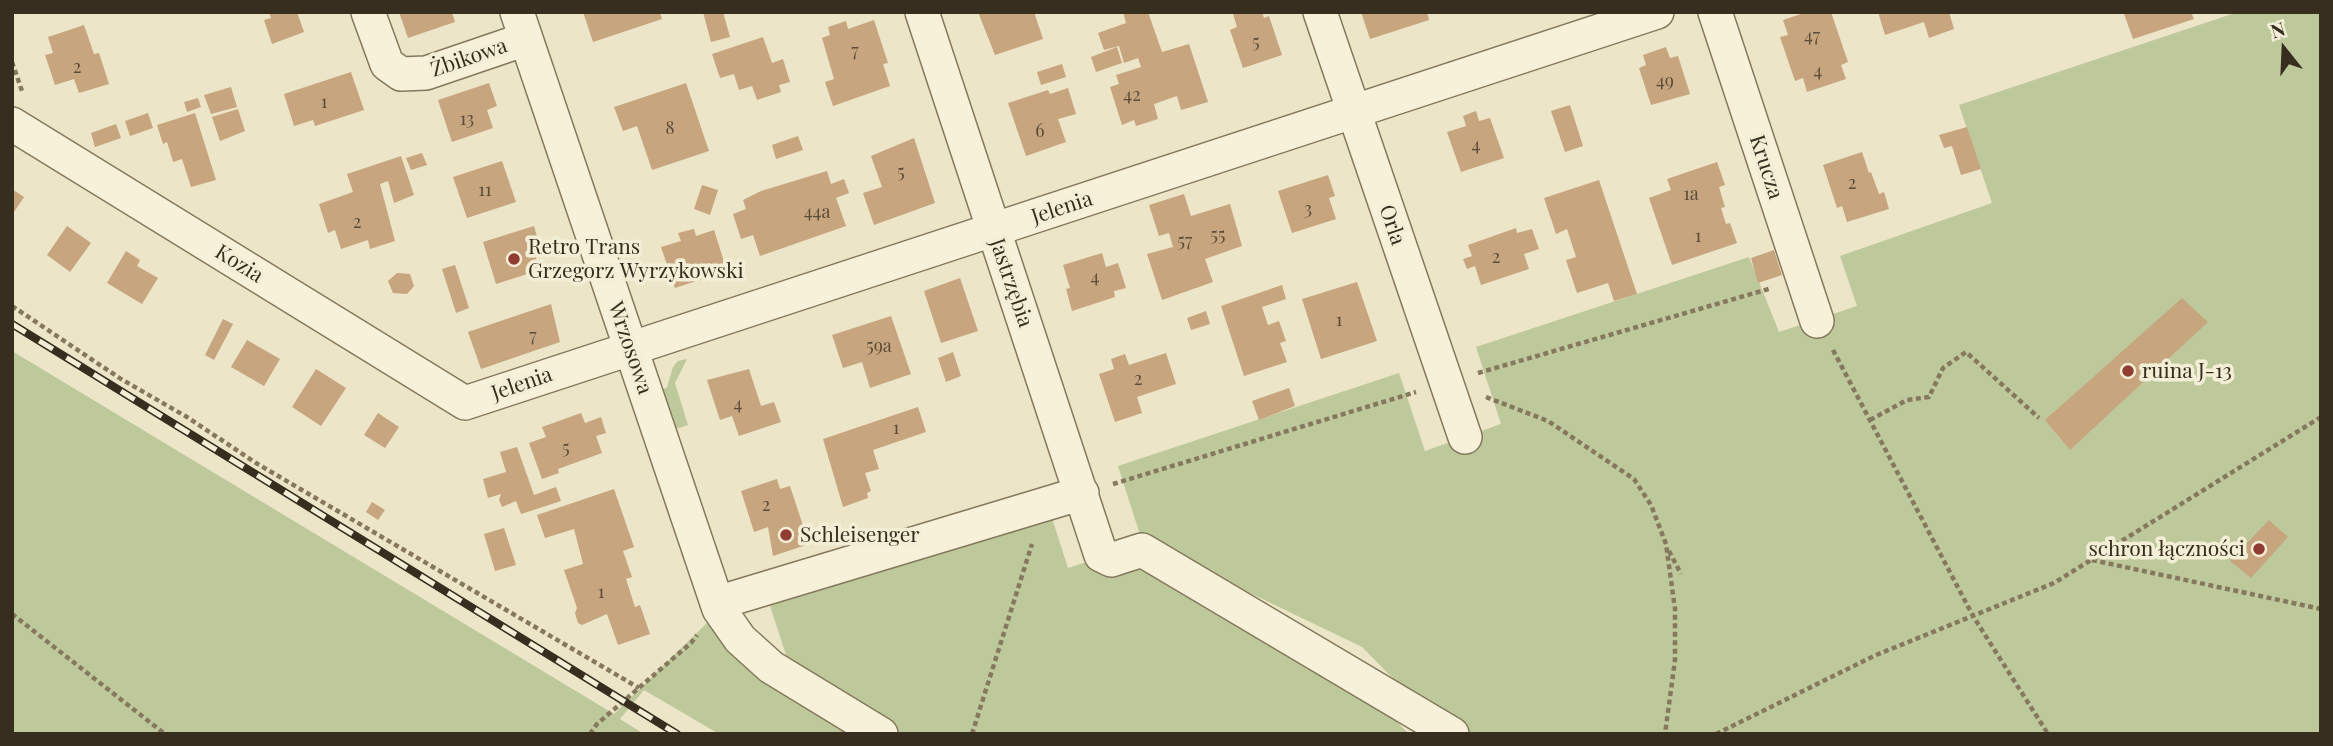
<!DOCTYPE html>
<meta charset="utf-8">
<style>
body{margin:0}
#map{position:relative;width:2333px;height:746px;overflow:hidden;background:#ece5c7;font-family:"Playfair Display",serif}
canvas{display:block}
.frame{position:absolute;inset:0;border:14px solid #372e20;pointer-events:none}
.north{position:absolute;left:2249px;top:14px;width:70px;height:70px;-webkit-text-stroke:5px #f3eed6;paint-order:stroke;rotate:342deg;font-size:19px;font-weight:700;line-height:28px;text-align:center;color:#372e20}
.north::after{content:'';display:block;margin:auto;width:24px;height:32px;background:#372e20;clip-path:polygon(50% 0,100% 100%,50% 72%,0 100%)}
</style>
<div id="map">
<canvas width="2333" height="746"></canvas>
<div class="frame"></div>
<div class="north">N</div>
</div>
<script>
const ctx = document.querySelector('canvas').getContext('2d');
ctx.lineJoin = 'round';
function fill(path, color) { ctx.fillStyle = color; ctx.fill(path, 'evenodd'); }
const shape = rows => new Path2D(rows.map(r => 'M' + r).join(''));
function trace(path, color, width, dash) { ctx.strokeStyle = color; ctx.lineWidth = width; ctx.lineCap = dash ? 'butt' : 'round'; ctx.setLineDash(dash || []); ctx.stroke(path); }
function drawText(font, color, halo, rows, align = 'center') {
  ctx.font = font + ' "Playfair Display",serif'; ctx.lineWidth = 7; ctx.setLineDash([]); ctx.textBaseline = 'middle'; ctx.strokeStyle = halo; ctx.fillStyle = color; for (const [text, x, y, turn = 0] of rows) {
    ctx.save(); ctx.translate(x, y); ctx.rotate((+turn || 0) * Math.PI / 180); ctx.textAlign = isNaN(turn) ? turn : align; if (halo) ctx.strokeText(text, 0, 0); ctx.fillText(text, 0, 0); ctx.restore();
  }
}
fill(shape([
 [2238,12,2321,12,2321,734,1448,734,1362,647,1142,541,1118,466,1399,373,1425,451,1501,424,1476,347,1749,257,1779,332,1857,306,1840,256,1992,203,1959,105],
 [12,351,614,714,710,620,858,734,719,734,644,690,620,719,644,734,12,734],
 [687,359,675,383,688,425,672,430,661,391,667,387,673,367,678,361],
 [1043,490,1068,568,1118,552,1347,672,1409,734,899,734,788,661,763,584]
]), '#bec99b');
fill(shape([
 [269,12,297,12,304,32,272,44,264,20,271,18],
 [399,12,452,12,455,22,408,38],
 [583,12,660,12,662,19,593,42],
 [703,12,723,12,730,37,711,42],
 [978,12,1034,12,1043,39,995,55],
 [1123,12,1148,12,1162,52,1189,44,1208,102,1181,110,1177,96,1154,104,1158,119,1136,126,1134,120,1122,125,1110,87,1119,84,1116,75,1141,67,1138,58,1124,63,1119,46,1104,50,1098,33,1126,23],
 [1238,12,1262,12,1264,18,1269,16,1282,55,1243,68,1230,30,1237,27,1233,14],
 [1361,12,1427,12,1429,20,1370,39],
 [1807,12,1831,12,1848,62,1841,65,1846,79,1807,92,1803,78,1795,81,1780,37,1788,35,1783,20],
 [1878,12,1949,12,1954,29,1929,38,1924,22,1885,35],
 [2130,12,2191,12,2194,19,2133,39,2124,14],
 [874,20,888,63,883,64,890,86,833,106,825,82,834,79,822,38,830,35,828,27,846,21,848,29],
 [84,25,94,54,99,53,109,84,79,93,74,79,55,85,45,55,53,53,48,37],
 [763,37,772,63,783,59,790,82,779,85,781,92,757,100,752,86,739,90,734,74,720,78,712,54],
 [1117,47,1122,63,1096,72,1091,57],
 [1666,47,1670,58,1678,56,1690,94,1651,105,1639,68,1646,65,1643,55],
 [1062,64,1066,77,1041,85,1037,72],
 [351,72,364,110,315,126,313,120,294,126,284,94],
 [489,83,497,106,487,110,493,128,452,142,438,100],
 [686,83,709,151,652,170,637,126,623,131,614,107],
 [231,87,237,107,211,114,204,95],
 [1068,88,1076,114,1058,119,1066,142,1026,156,1008,103,1048,90,1050,94],
 [198,98,201,107,187,112,184,102],
 [1570,105,1583,146,1565,152,1551,111],
 [238,109,245,131,220,141,212,117],
 [1476,111,1479,121,1490,118,1504,158,1461,172,1447,132,1466,126,1463,116],
 [148,113,153,128,130,136,125,121],
 [195,113,216,180,191,187,182,159,173,162,167,142,163,144,157,125],
 [116,124,121,138,95,147,91,133],
 [1967,127,1981,169,1961,175,1952,146,1944,148,1939,135],
 [798,136,803,150,776,159,772,145],
 [914,138,935,203,874,225,863,193,882,187,871,156],
 [1862,152,1869,173,1871,172,1879,194,1884,192,1889,209,1847,222,1842,206,1837,208,1823,165],
 [422,153,427,165,411,170,406,158],
 [401,156,414,195,394,203,388,181,380,184,395,241,370,249,368,240,341,249,335,230,328,233,319,204,353,192,347,174],
 [502,161,516,202,467,218,453,177],
 [1717,162,1725,185,1719,187,1725,207,1721,208,1726,224,1730,223,1737,243,1672,265,1649,198,1671,190,1667,179],
 [827,171,831,184,844,179,849,193,836,198,846,226,760,256,753,235,741,239,733,214,746,209,743,200,761,191],
 [1328,175,1335,196,1329,198,1336,219,1292,233,1278,191],
 [1599,180,1637,294,1614,301,1608,283,1577,293,1566,260,1576,257,1567,229,1556,234,1544,198],
 [702,185,718,190,710,215,694,209],
 [12,189,24,197,12,215],
 [1184,194,1191,216,1230,204,1242,246,1205,259,1213,282,1162,300,1147,254,1173,247,1169,233,1159,236,1149,205],
 [67,226,91,243,70,272,47,255],
 [534,226,540,247,533,249,540,270,496,284,483,242],
 [1516,228,1517,233,1532,229,1539,249,1524,254,1529,269,1481,285,1475,266,1467,269,1463,259,1472,256,1468,245],
 [694,229,696,236,714,230,727,271,675,288,661,247,681,241,678,233],
 [1774,250,1782,275,1758,283,1751,258],
 [126,251,140,260,137,266,158,278,142,304,107,283],
 [1102,253,1106,267,1118,263,1126,288,1114,291,1115,297,1072,311,1066,289,1070,288,1063,265],
 [455,265,469,308,456,313,442,269],
 [397,273,410,274,414,286,407,294,393,293,388,281],
 [960,278,978,331,941,343,924,291],
 [1357,282,1377,341,1321,359,1302,299],
 [1282,285,1286,299,1262,307,1268,325,1279,321,1286,341,1280,343,1287,362,1244,376,1221,306],
 [2182,298,2208,322,2070,450,2045,420],
 [551,304,560,342,481,369,468,332],
 [1206,311,1210,324,1191,330,1187,318],
 [891,316,911,374,870,388,862,362,843,368,832,335],
 [223,319,233,324,214,360,205,355],
 [247,340,280,359,264,386,231,367],
 [953,352,961,376,946,382,938,358],
 [1166,353,1176,384,1137,397,1142,413,1115,422,1099,374,1114,369,1111,359,1125,354,1129,365],
 [316,369,346,388,321,426,292,407],
 [749,369,761,406,774,402,781,422,739,436,732,416,720,420,707,380],
 [1289,388,1295,406,1259,420,1252,401],
 [918,407,926,432,873,450,879,469,865,473,871,491,867,493,868,498,843,507,823,439],
 [378,413,399,427,385,448,364,435],
 [581,413,585,423,601,417,606,433,596,436,602,453,558,469,559,473,542,479,529,443,546,437,542,427],
 [517,447,534,495,556,487,561,501,521,514,516,501,502,507,499,500,501,494,488,498,483,479,506,472,500,452],
 [777,479,780,489,790,486,809,544,773,556,768,527,754,532,741,491],
 [614,489,634,547,623,551,632,577,626,579,635,607,640,605,650,634,618,645,607,614,582,625,578,623,575,613,577,608,564,570,583,564,574,529,545,538,537,515],
 [372,502,385,510,378,520,366,512],
 [2269,520,2288,537,2251,578,2230,561],
 [504,528,516,565,495,571,484,534]
]), '#c7a57f');
const minor = shape([
 [368,12,387,64,401,74,426,73,526,39],
 [517,12,719,609,740,639,771,667,881,734],
 [922,12,1101,555,1111,560,1142,550,1452,734],
 [1320,12,1465,437],
 [1715,12,1817,321],
 [12,124,465,403,1657,12],
 [717,603,1082,493]
]);
trace(minor, '#86785d', 36);
trace(shape([
 [12,62,23,94],
 [12,306,121,379,187,417,256,463,639,688],
 [1833,350,1973,616,2048,734],
 [1478,373,1772,288],
 [1486,397,1548,421,1634,479,1651,505,1666,544,1675,609,1675,660,1665,734],
 [1870,420,1907,400,1929,397,1943,368,1966,352,2039,418],
 [1113,484,1416,392],
 [1669,551,1681,574],
 [2092,560,2321,609],
 [12,614,165,734],
 [590,734,597,724,691,643,697,635],
 [972,734,1032,544],
 [1716,734,1876,655,2054,583,2321,417]
]), '#86785d', 4.5, [5, 3.5]);
trace(minor, '#f7f1da', 33);
const rail = shape([
 [12,324,677,734]
]);
trace(rail, '#372e20', 8);
trace(rail, '#f3eed6', 5, [16]);
for (const [x, y, r, color] of [
 [514,259,7,"#913c31"],
 [2128,371,7,"#913c31"],
 [786,535,7,"#913c31"],
 [2259,549,7,"#913c31"]
]) { const dot = new Path2D(); dot.arc(x, y, r, 0, 2 * Math.PI); ctx.fillStyle = color; ctx.fill(dot); trace(dot, '#f3eed6', 2.5); }
drawText('18px', '#5b4c38', null, [
 ["47",1812,36],
 ["5",1256,42],
 ["7",855,51],
 ["2",77,67],
 ["4",1818,71],
 ["49",1665,81],
 ["42",1132,95],
 ["1",324,102],
 ["13",467,119],
 ["8",670,128],
 ["6",1040,131],
 ["4",1476,145],
 ["5",901,172],
 ["2",1852,183],
 ["11",485,190],
 ["1a",1691,194],
 ["3",1308,209],
 ["44a",817,212],
 ["2",357,222],
 ["55",1218,235],
 ["1",1698,236],
 ["57",1185,241],
 ["2",1496,257],
 ["4",1095,277],
 ["1",1339,320],
 ["7",533,336],
 ["59a",879,346],
 ["2",1138,379],
 ["4",738,404],
 ["1",896,428],
 ["5",566,448],
 ["2",766,505],
 ["1",601,592]
]);
drawText('21px', '#372e20', '#f3eed6', [
 ["Żbikowa",469,58,-19],
 ["Krucza",1766,167,72],
 ["Jelenia",1062,208,-18],
 ["Orla",1392,225,71],
 ["Kozia",239,264,32],
 ["Jastrzębia",1011,283,71],
 ["Wrzosowa",630,348,71],
 ["Jelenia",522,384,-19]
]);
drawText('21px', '#372e20', '#f3eed6', [
 ["Retro Trans",528,247],
 ["Grzegorz Wyrzykowski",528,271],
 ["ruina J-13",2142,371],
 ["Schleisenger",800,535],
 ["schron łączności",2245,549,"right"]
], 'left');
</script>
